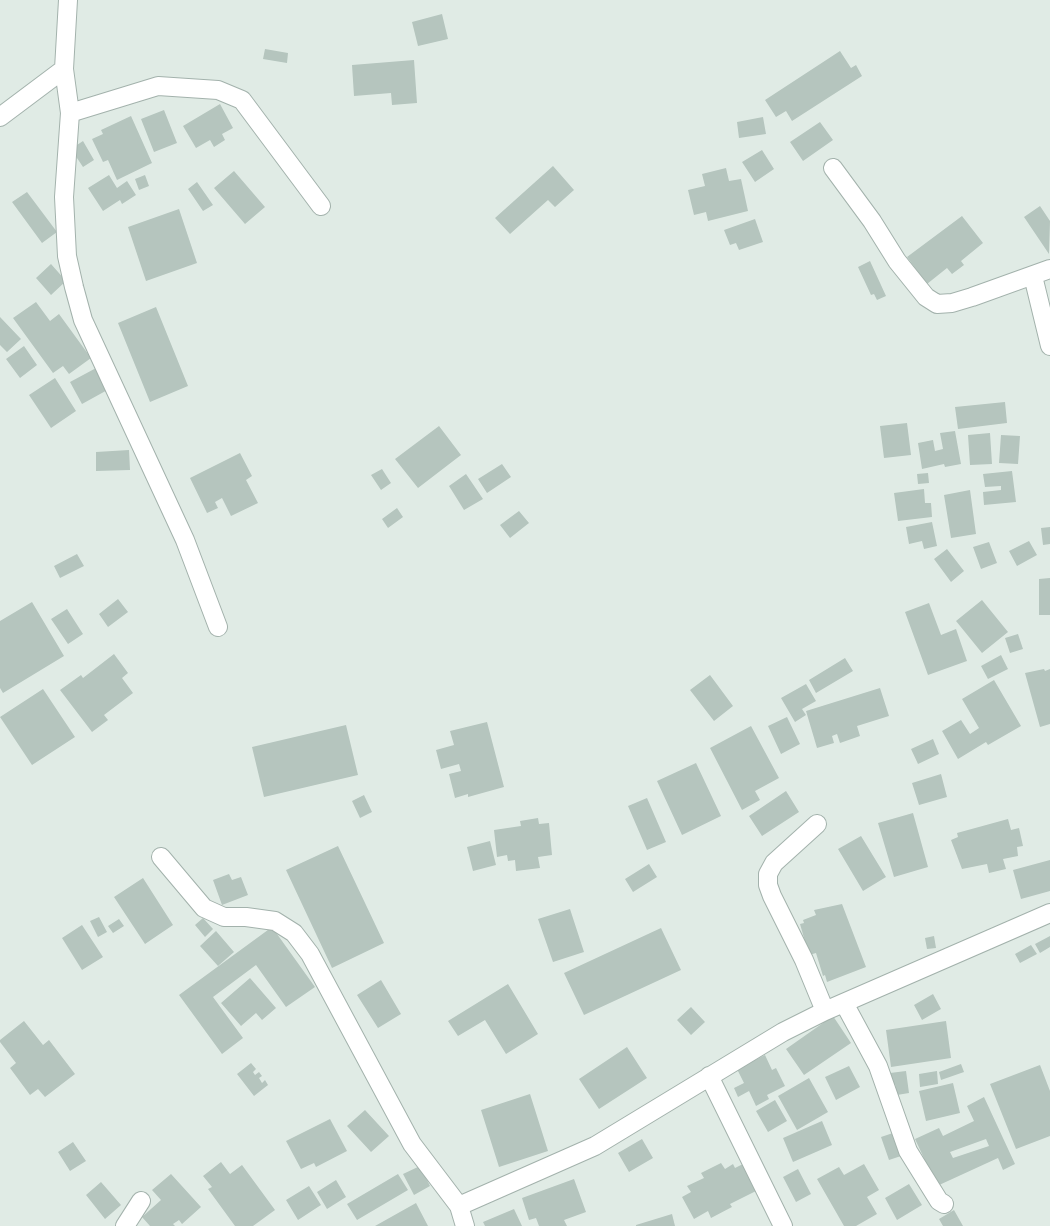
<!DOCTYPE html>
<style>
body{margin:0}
canvas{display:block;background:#e0ebe5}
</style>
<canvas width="1050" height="1226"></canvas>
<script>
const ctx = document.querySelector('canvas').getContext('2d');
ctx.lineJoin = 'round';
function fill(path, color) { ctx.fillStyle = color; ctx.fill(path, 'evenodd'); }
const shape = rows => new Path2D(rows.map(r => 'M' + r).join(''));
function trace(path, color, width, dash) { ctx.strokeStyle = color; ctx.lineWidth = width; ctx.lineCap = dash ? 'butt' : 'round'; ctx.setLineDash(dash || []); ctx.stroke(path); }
fill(shape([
 [442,14,448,39,418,46,412,22],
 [265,49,288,53,287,63,263,59],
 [840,51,851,68,856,65,862,76,792,121,786,111,776,117,765,100],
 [414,60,417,103,392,105,391,93,354,96,352,65],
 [220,104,233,128,222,134,225,140,214,147,210,140,196,148,183,126],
 [164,110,177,143,154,152,141,119],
 [131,116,152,163,117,180,108,160,103,162,92,139,103,134,101,130],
 [763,117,766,134,739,138,737,122],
 [820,122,833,140,803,161,790,142],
 [83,141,94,160,83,167,71,149],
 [762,150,774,169,755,182,742,162],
 [553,166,574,190,555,207,548,200,510,234,495,218],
 [726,168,729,181,741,179,748,211,708,221,706,212,694,215,688,190,705,186,702,174],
 [234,171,265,207,245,224,214,188],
 [109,175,117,188,127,181,136,195,122,204,120,200,103,211,88,188],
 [145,175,149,186,139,190,135,179],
 [197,182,213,205,203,211,188,189],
 [27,192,57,232,42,243,12,202],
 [1040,206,1050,221,1049,254,1024,217],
 [179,209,197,263,146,281,128,227],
 [962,216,983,243,961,261,964,265,952,274,947,268,927,284,907,257],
 [755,219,763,242,739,250,736,243,730,245,724,230],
 [870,261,886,296,877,300,874,294,871,295,858,267],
 [51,264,66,281,51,295,36,278],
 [36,302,50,321,59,314,91,358,69,374,63,366,53,373,13,318],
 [156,307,188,386,150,402,118,323],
 [0,317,21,339,7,352,0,345],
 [24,346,37,365,20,378,6,359],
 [98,367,111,388,82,404,70,382],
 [55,378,76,411,51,428,29,395],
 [1005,402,1007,423,958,429,955,407],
 [907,423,911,455,884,458,880,426],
 [439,426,461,455,418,488,395,459],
 [955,431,961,464,945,467,944,464,922,469,918,443,933,440,935,451,943,449,940,433],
 [990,433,992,464,970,465,968,435],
 [1001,435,1020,436,1018,464,999,463],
 [129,450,130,470,96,471,96,452],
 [240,453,252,476,246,480,258,503,231,516,222,498,215,502,218,508,207,513,190,478],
 [502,464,511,477,487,493,478,479],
 [382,469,391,483,381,490,371,475],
 [1012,471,1016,502,984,505,983,492,1001,490,1001,486,985,487,983,474],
 [928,473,929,483,918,484,917,474],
 [466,474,483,499,464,510,449,486],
 [924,489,925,503,931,503,932,517,898,521,894,493],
 [970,490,976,534,951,538,944,495],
 [397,508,403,517,388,528,382,519],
 [519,511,529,523,510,538,500,525],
 [932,522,937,546,924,549,922,541,909,544,906,527],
 [1050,527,1050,544,1043,545,1041,528],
 [1029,541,1037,555,1017,566,1009,551],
 [989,542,997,563,981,569,973,547],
 [947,549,964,571,951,582,934,559],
 [77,554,84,566,60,578,54,566],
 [1050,578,1050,615,1039,615,1039,579],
 [118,599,128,612,108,627,99,614],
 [982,600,1008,632,982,653,956,621],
 [32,602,64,656,3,693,0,688,0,621],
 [929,603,941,635,956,629,967,661,928,675,905,612],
 [67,609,83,634,68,644,51,619],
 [1018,634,1023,649,1010,653,1005,638],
 [114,654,128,673,122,678,133,693,104,715,108,720,92,732,60,690,81,675,83,678],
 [1001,655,1008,669,988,679,981,666],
 [845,658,853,671,816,693,809,680],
 [1044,669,1045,671,1050,669,1050,724,1040,727,1025,673],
 [710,675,733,706,714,721,690,690],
 [994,680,1021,726,988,745,986,742,958,759,942,731,961,720,970,734,979,728,962,699],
 [806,684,816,701,802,709,806,715,795,722,781,698],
 [880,688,889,716,857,726,860,736,840,743,837,734,832,736,834,743,817,748,806,711],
 [43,689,75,737,32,765,0,717],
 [787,717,800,744,781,754,768,726],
 [487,722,504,787,468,797,468,794,455,798,449,774,461,771,459,764,441,769,436,750,454,745,450,731],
 [346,725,358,775,264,797,252,747],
 [751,726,779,778,755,791,760,800,742,810,710,748],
 [933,739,939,754,918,764,911,749],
 [696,763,721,816,682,835,657,781],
 [941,774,947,797,919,805,912,783],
 [786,791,799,812,762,836,749,816],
 [364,795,372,812,360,818,352,801],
 [647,798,666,842,647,850,628,806],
 [913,813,928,867,894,877,878,823],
 [538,818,539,824,549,823,552,855,538,857,540,868,516,871,515,860,508,861,507,855,497,857,494,830,521,826,520,821],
 [1008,819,1011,830,1019,828,1023,846,1017,847,1018,856,1003,859,1006,869,989,873,987,864,962,869,951,840,958,837,957,833],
 [861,836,886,877,863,891,838,849],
 [490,841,496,865,473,871,467,847],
 [338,846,384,943,332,968,286,870],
 [1050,860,1050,891,1021,899,1013,870],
 [649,864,657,877,633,892,625,879],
 [229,874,232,880,241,877,248,895,222,905,213,880],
 [143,878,173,925,145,944,114,897],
 [842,904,866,967,827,982,825,975,823,976,816,953,809,955,800,924,804,923,803,920,816,915,814,910],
 [570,909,584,952,553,962,538,919],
 [99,917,107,932,98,937,90,921],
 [203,918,213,929,205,937,195,925],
 [119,919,124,926,113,933,108,926],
 [82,925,103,957,82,970,62,938],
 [272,927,315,987,286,1007,256,965,213,997,243,1038,222,1054,179,995],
 [661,928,681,970,584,1015,564,973],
 [216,931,234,952,218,966,200,946],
 [934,936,936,948,927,949,925,938],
 [1050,936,1050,947,1040,953,1035,944],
 [1031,945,1037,954,1020,963,1015,954],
 [250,978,276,1008,262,1020,256,1013,241,1026,221,1003],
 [381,980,401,1014,378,1028,357,995],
 [508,984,538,1034,506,1054,485,1020,458,1036,448,1021],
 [933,994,941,1009,922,1020,914,1005],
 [691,1007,705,1022,691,1035,677,1020],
 [833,1016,851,1043,804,1075,786,1049],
 [24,1021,43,1045,49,1040,75,1074,45,1097,38,1089,30,1095,10,1068,16,1063,0,1042,0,1040],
 [946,1021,951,1058,891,1067,886,1030],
 [627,1047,647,1078,599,1109,579,1079],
 [765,1055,772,1070,776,1068,785,1086,767,1095,769,1099,756,1106,749,1091,738,1097,734,1088,744,1083,737,1069],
 [251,1063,256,1069,253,1072,255,1075,259,1072,262,1076,259,1078,262,1083,265,1080,268,1085,254,1096,237,1074],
 [961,1064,964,1072,941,1080,939,1072],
 [1040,1065,1050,1091,1050,1136,1016,1149,990,1084],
 [849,1066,860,1087,836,1100,825,1077],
 [906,1071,909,1093,897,1095,895,1084,892,1085,890,1073],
 [937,1071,938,1084,920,1087,919,1074],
 [809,1078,828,1112,797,1130,778,1096],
 [953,1083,960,1113,926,1121,919,1091],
 [530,1094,548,1151,499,1167,481,1110],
 [984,1097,1015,1164,1003,1170,998,1158,937,1186,915,1139,939,1128,943,1136,974,1121,967,1106],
 [986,1139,989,1146,953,1158,950,1152],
 [775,1100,787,1121,768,1132,756,1111],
 [365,1110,389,1136,371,1152,347,1126],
 [330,1119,347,1151,316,1167,314,1163,301,1169,286,1141],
 [822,1121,832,1145,793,1162,783,1138],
 [893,1133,901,1156,889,1160,881,1137],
 [642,1139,653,1158,629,1172,618,1153],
 [73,1142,86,1161,70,1171,58,1152],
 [221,1162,230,1174,242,1165,275,1210,253,1226,235,1226,208,1189,212,1187,203,1176],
 [721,1163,725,1169,733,1164,735,1168,743,1164,758,1190,730,1204,732,1207,711,1218,708,1211,694,1219,682,1197,691,1192,687,1186,704,1178,701,1173],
 [864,1164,879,1190,867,1197,877,1214,856,1226,844,1226,817,1179,839,1167,844,1175],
 [420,1166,430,1186,414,1195,403,1174],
 [798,1169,811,1194,796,1202,783,1177],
 [171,1174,201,1207,182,1224,179,1220,173,1224,175,1226,150,1226,142,1217,161,1200,152,1190],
 [398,1174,408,1190,357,1220,347,1204],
 [574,1179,586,1212,564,1220,567,1226,539,1226,536,1218,529,1220,522,1198],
 [336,1180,346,1197,327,1209,317,1192],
 [101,1182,121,1205,105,1219,86,1195],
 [909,1184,922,1205,897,1220,885,1198],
 [309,1186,321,1205,298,1220,286,1200],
 [416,1203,428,1226,375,1226],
 [514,1209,522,1226,485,1226,483,1222],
 [954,1210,963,1226,943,1226,939,1219],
 [672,1214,675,1226,636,1226,636,1225]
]), '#b5c5be');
const street = shape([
 [68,0,64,69,70,113,64,197,67,256,74,287,83,320,185,540,218,627],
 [70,113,158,86,218,90,242,100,321,206],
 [0,117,64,69],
 [833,168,872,221,897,261,926,297,937,304,952,303,972,297,1050,269],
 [1033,276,1050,346],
 [817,824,774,863,768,874,768,885,772,896,804,960,825,1011],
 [161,857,204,908,224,917,246,917,275,921,294,933,310,954,412,1144,459,1206,465,1226],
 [844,1003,878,1066,908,1151,939,1201,944,1204],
 [709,1076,783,1226],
 [459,1206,595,1146,783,1032,825,1011,1050,913],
 [125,1226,141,1201]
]);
trace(street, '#a3b2ac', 20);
trace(street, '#fff', 18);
</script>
